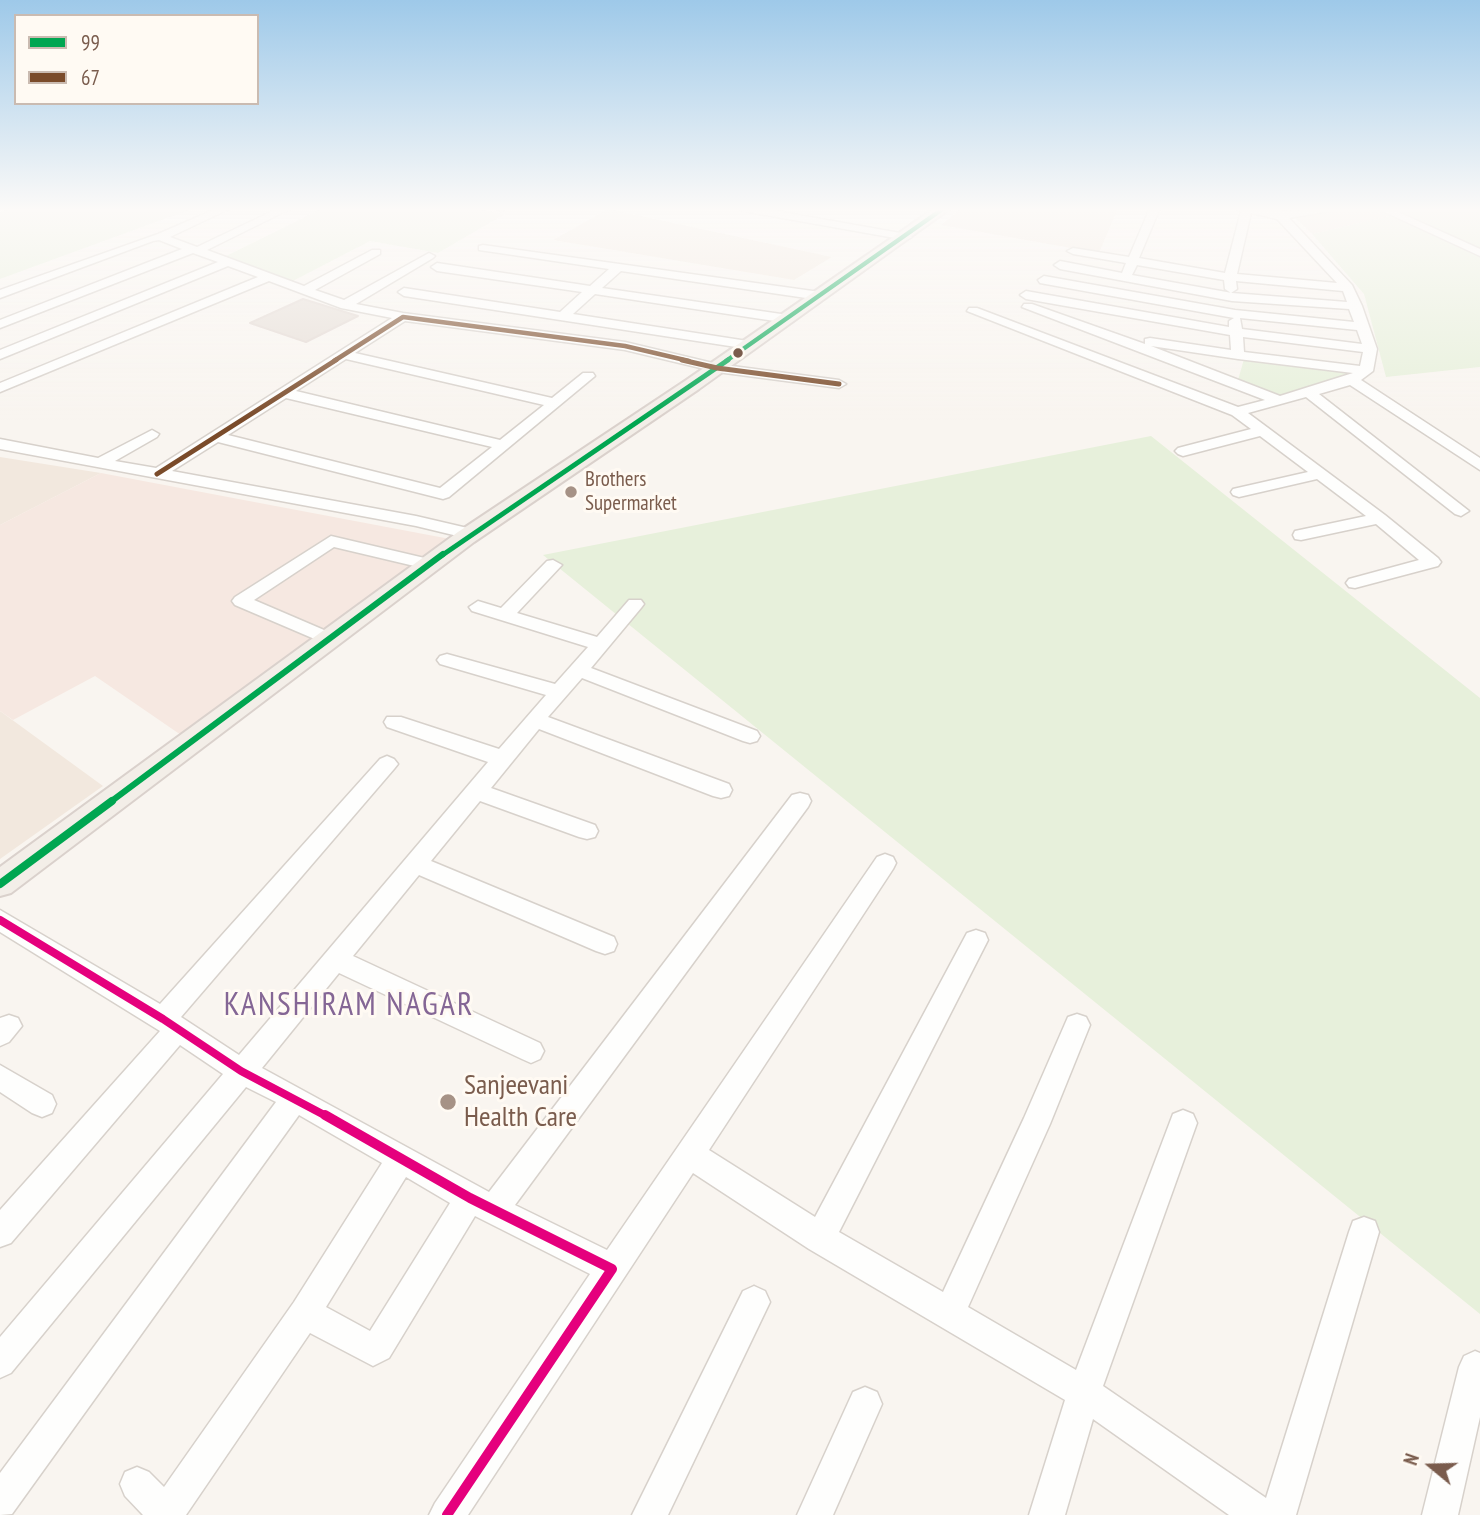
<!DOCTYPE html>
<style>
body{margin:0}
#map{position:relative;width:1480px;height:1515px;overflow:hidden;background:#f9f5f0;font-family:"PT Sans Narrow",sans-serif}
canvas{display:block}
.legend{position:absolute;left:14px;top:14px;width:245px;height:91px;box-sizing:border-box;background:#fffaf3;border:2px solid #cabbb1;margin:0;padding:9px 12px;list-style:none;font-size:21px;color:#7a5c4d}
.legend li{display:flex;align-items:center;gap:14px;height:35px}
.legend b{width:35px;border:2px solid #cabbb1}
.north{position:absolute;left:1396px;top:1431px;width:70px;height:70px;-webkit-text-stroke:5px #fffaf3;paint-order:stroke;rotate:289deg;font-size:19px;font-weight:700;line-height:28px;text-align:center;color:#7a5c4d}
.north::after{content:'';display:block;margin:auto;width:24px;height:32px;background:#7a5c4d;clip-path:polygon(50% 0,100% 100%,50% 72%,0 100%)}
</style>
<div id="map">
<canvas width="1480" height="1515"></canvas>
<ul class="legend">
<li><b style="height:9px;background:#00a651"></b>99</li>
<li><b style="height:9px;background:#7a4b2a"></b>67</li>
</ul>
<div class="north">N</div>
</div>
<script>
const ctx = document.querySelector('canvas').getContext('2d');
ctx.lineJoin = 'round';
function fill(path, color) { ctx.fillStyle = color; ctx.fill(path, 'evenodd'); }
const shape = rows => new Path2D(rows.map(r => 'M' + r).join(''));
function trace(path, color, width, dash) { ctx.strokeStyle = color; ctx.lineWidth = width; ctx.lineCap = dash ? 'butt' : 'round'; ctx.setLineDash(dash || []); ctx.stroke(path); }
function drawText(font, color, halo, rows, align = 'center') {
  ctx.font = font + ' "PT Sans Narrow",sans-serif'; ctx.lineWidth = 6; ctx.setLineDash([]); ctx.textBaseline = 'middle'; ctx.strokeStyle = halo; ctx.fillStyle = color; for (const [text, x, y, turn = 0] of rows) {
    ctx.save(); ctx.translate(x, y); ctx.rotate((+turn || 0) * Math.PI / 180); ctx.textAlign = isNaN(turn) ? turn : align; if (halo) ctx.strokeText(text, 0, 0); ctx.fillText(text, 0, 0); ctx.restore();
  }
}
fill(shape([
 [962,208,1118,208,1099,253,941,225],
 [1285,208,1376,208,1394,215,1312,234],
 [608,209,832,257,794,280,553,240],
 [0,457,101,473,0,525],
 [0,711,103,786,0,859]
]), '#f2e8de');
fill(shape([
 [101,473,450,539,181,735,95,676,13,720,0,711,0,525]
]), '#f6e8e1');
fill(shape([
 [14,208,194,208,0,279,0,212],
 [323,208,469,208,505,214,438,253,370,241,291,282,224,257],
 [1390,208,1480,208,1480,248],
 [1394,215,1480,255,1480,367,1386,377,1364,294,1312,234],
 [1244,359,1348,373,1335,380,1280,397,1238,380],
 [1151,436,1480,698,1480,1314,543,555]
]), '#e7f0db');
const building = shape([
 [303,299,358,316,306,342,250,323,303,299]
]);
fill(building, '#e6ded7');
trace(building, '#e2d8d2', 2);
const minor = shape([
 [218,208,231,208,170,237,197,247,279,208,292,208,207,250,304,286,372,250,380,250,380,254,315,290,344,300,429,253,435,256,433,258,356,304,403,313,625,342,717,364,839,380,846,384,839,388,717,372,625,350,405,321,355,353,552,398,583,373,593,373,595,376,449,497,443,499,218,442,172,471,416,516,476,530,478,534,476,538,470,539,416,526,0,449,0,439,98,458,152,430,159,434,157,437,115,461,156,468,392,318,341,308,269,281,0,392,0,383,258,277,228,266,0,359,0,350,218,262,193,253,0,328,0,320,182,249,159,240,153,241,0,298,0,290,158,234,218,208],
 [346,359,544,405,500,440,296,391,346,359],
 [286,398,492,447,440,488,228,435,286,398],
 [495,208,506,208,501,211,495,208],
 [738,208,759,208,906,234,912,237,906,240,743,211,738,208],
 [1150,208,1160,208,1139,258,1225,273,1241,211,1235,208,1271,211,1271,208,1279,208,1284,212,1335,208,1330,211,1289,218,1352,285,1362,306,1377,349,1373,371,1361,380,1480,458,1480,470,1350,385,1319,394,1469,511,1461,516,1455,514,1306,397,1248,413,1385,515,1438,558,1441,562,1438,566,1355,588,1349,587,1346,583,1349,579,1419,560,1376,524,1301,540,1295,539,1293,535,1295,531,1366,516,1317,479,1239,497,1233,495,1231,492,1233,489,1308,472,1260,436,1183,456,1178,454,1175,451,1178,448,1251,429,1232,415,967,311,969,308,977,308,1238,407,1265,400,1022,307,1024,304,1032,304,1145,344,1145,339,1150,338,1231,350,1230,335,1026,299,1020,295,1026,291,1229,327,1229,321,1234,318,1040,283,1038,280,1044,276,1235,310,1354,322,1349,309,1232,301,1060,269,1054,265,1060,261,1122,273,1126,263,1073,254,1067,251,1073,248,1129,257,1150,208],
 [1251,213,1277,219,1337,283,1237,274,1251,213],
 [1137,265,1224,280,1225,289,1231,293,1237,289,1236,281,1343,291,1347,302,1232,293,1132,275,1137,265],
 [1240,318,1357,330,1362,344,1242,329,1240,318],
 [1243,337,1363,352,1360,366,1244,352,1243,337],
 [1151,346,1238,359,1353,373,1280,396,1151,346],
 [1376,208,1389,208,1480,249,1480,256,1376,208],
 [483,245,820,292,826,296,820,300,621,271,602,288,788,315,794,319,788,323,595,294,573,314,754,342,754,348,749,349,404,296,398,292,404,288,560,312,582,292,437,271,431,267,437,263,590,286,609,269,479,250,479,246,483,245],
 [331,536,433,560,436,564,427,569,334,547,254,600,338,636,340,640,331,646,235,605,232,601,235,597,331,536],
 [553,560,562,565,517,613,597,637,629,600,641,600,644,604,641,608,591,668,757,731,760,736,757,741,750,743,743,741,582,678,548,717,729,784,732,790,729,796,721,798,713,796,539,729,491,788,595,825,598,831,595,837,587,839,579,837,480,801,431,861,614,937,617,944,614,951,605,954,596,951,419,875,353,956,540,1043,544,1051,540,1059,531,1063,522,1059,339,973,262,1068,489,1192,792,795,800,793,808,795,811,801,808,807,515,1205,607,1250,877,857,885,854,893,857,896,863,893,869,709,1150,815,1217,967,933,976,930,985,933,988,940,839,1232,943,1292,1024,1118,1068,1017,1077,1014,1086,1017,1090,1025,1050,1124,968,1307,1076,1370,1173,1114,1183,1110,1193,1114,1197,1123,1103,1386,1266,1498,1349,1232,1353,1221,1364,1217,1375,1221,1379,1232,1296,1515,1229,1515,1093,1419,1065,1515,1029,1515,1065,1400,809,1249,693,1173,468,1515,429,1515,435,1503,590,1274,475,1216,389,1358,373,1366,310,1333,186,1515,143,1515,125,1496,120,1484,125,1472,137,1467,149,1472,164,1487,294,1302,382,1163,299,1115,12,1514,0,1515,0,1473,276,1102,246,1087,11,1373,0,1378,0,1337,223,1074,180,1045,11,1243,0,1247,0,1210,160,1031,0,932,0,910,160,1004,380,759,387,756,394,759,398,764,394,769,181,1017,239,1055,488,762,387,727,384,722,387,717,401,717,499,749,546,695,440,664,437,660,440,656,447,654,555,684,588,647,472,611,469,607,478,601,501,608,547,561,553,560],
 [406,1177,450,1203,370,1331,326,1307,406,1177],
 [9,1015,18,1018,22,1026,9,1042,0,1046,0,1018,9,1015],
 [0,1065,52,1095,56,1104,52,1113,42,1117,32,1113,0,1092,0,1065],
 [754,1286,765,1291,770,1302,668,1515,632,1515,743,1291,754,1286],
 [1475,1351,1480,1353,1480,1417,1458,1515,1422,1515,1459,1367,1464,1356,1475,1351],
 [865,1387,877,1392,882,1404,833,1515,797,1515,853,1392,865,1387]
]);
const major = shape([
 [935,208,951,208,699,389,474,542,11,893,0,896,0,867,458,532,685,381,935,208]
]);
trace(minor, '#d7d1cb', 3);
trace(major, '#dad1cc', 4);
fill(minor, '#fefefd');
fill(major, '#f3eee8');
trace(shape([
 [726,361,944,208]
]), '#00a651', 4.5);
trace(shape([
 [441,556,728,360]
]), '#00a651', 5);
trace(shape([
 [109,803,443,554]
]), '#00a651', 6);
trace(shape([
 [0,884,112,801]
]), '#00a651', 8);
trace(shape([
 [334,361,403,317,625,346,689,361]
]), '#7a4b2a', 4.5);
trace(shape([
 [682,360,717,368,839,384],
 [157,474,336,360]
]), '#7a4b2a', 5);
trace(shape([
 [0,920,163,1019,241,1071,328,1117]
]), '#e5007d', 8);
trace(shape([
 [325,1115,470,1198,612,1269,447,1515]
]), '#e5007d', 10);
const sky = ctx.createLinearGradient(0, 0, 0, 420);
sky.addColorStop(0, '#9ec9e9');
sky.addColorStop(0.5, '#fcfaf8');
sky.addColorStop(1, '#fcfaf800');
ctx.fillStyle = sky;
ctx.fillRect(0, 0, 1480, 420);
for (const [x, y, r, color] of [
 [738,353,6,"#7a5c4d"],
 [571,492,7,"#a69286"],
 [448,1102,9,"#a69286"]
]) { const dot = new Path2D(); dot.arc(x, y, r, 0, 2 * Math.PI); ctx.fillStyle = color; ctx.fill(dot); trace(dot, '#fffaf3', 2.5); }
drawText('21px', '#7a5c4d', '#fffaf3', [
 ["Brothers",585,480],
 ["Supermarket",585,504]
], 'left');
drawText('28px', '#7a5c4d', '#fffaf3', [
 ["Sanjeevani",464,1086],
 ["Health Care",464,1118]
], 'left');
ctx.letterSpacing = '2px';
drawText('32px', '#846695', '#fffaf3', [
 ["KANSHIRAM NAGAR",349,1006]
]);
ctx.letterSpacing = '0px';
</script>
